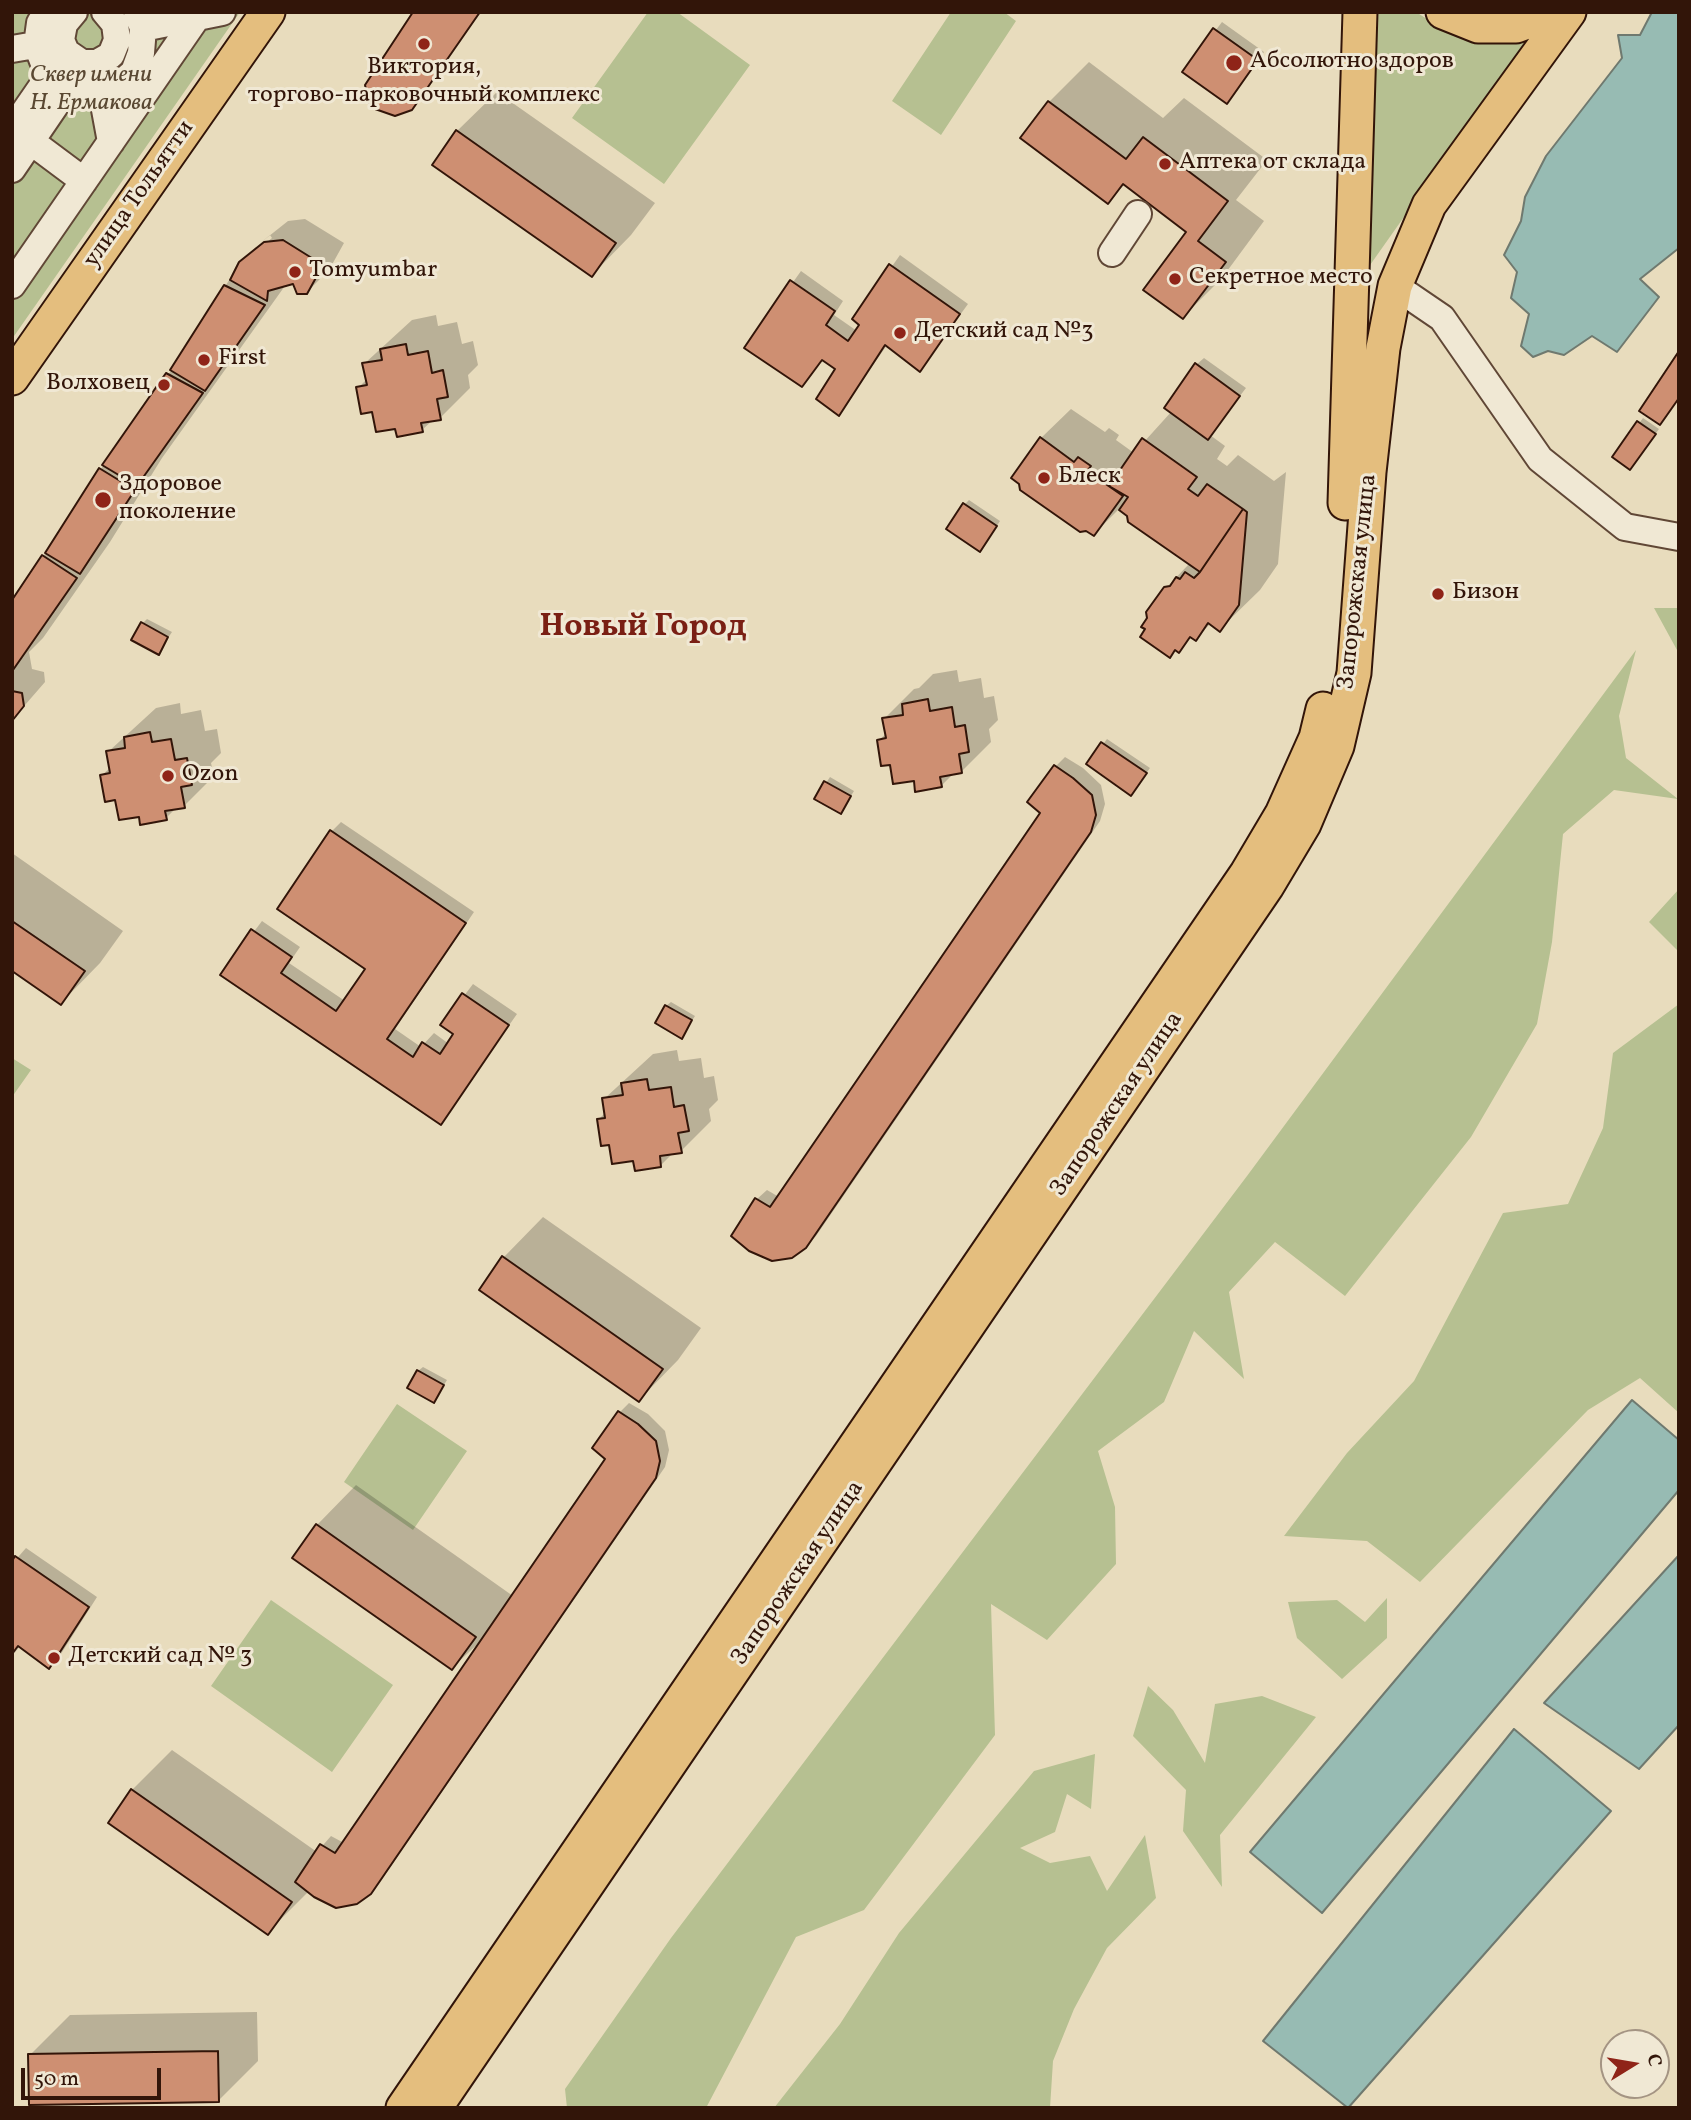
<!DOCTYPE html>
<meta charset="utf-8">
<style>
body{margin:0}
#map{position:relative;width:1691px;height:2120px;overflow:hidden;background:#e8dcbd;font-family:Vollkorn,serif}
canvas{display:block}
.frame{position:absolute;inset:0;border:14px solid #321509;pointer-events:none}
.north{position:absolute;left:1600px;top:2029px;width:70px;height:70px;box-sizing:border-box;background:#f0e8d4;border:2px solid #a49483;border-radius:50%;rotate:79deg;font-size:19px;font-weight:700;line-height:28px;text-align:center;color:#321509}
.north::after{content:'';display:block;margin:auto;width:24px;height:32px;background:#8f2418;clip-path:polygon(50% 0,100% 100%,50% 72%,0 100%)}
.scale{position:absolute;left:21px;top:2068px;width:140px;height:32px;box-sizing:border-box;border:4px solid #321509;border-top:0;padding-left:9px;font-size:21px;line-height:24px;white-space:nowrap;color:#321509;-webkit-text-stroke:5px #f0e8d4;paint-order:stroke}
</style>
<div id="map">
<canvas width="1691" height="2120"></canvas>
<div class="frame"></div>
<div class="north">С</div>
<div class="scale">50 m</div>
</div>
<script>
const ctx = document.querySelector('canvas').getContext('2d');
ctx.lineJoin = 'round';
function fill(path, color) { ctx.fillStyle = color; ctx.fill(path, 'evenodd'); }
const shape = rows => new Path2D(rows.map(r => 'M' + r).join(''));
function trace(path, color, width, dash) { ctx.strokeStyle = color; ctx.lineWidth = width; ctx.lineCap = dash ? 'butt' : 'round'; ctx.setLineDash(dash || []); ctx.stroke(path); }
function drawText(font, color, halo, rows, align = 'center') {
  ctx.font = font + ' Vollkorn,serif'; ctx.lineWidth = 6; ctx.setLineDash([]); ctx.textBaseline = 'middle'; ctx.strokeStyle = halo; ctx.fillStyle = color; for (const [text, x, y, turn = 0] of rows) {
    ctx.save(); ctx.translate(x, y); ctx.rotate((+turn || 0) * Math.PI / 180); ctx.textAlign = isNaN(turn) ? turn : align; if (halo) ctx.strokeText(text, 0, 0); ctx.fillText(text, 0, 0); ctx.restore();
  }
}
fill(shape([
 [12,12,240,12,12,339],
 [648,12,677,12,750,65,664,184,572,118],
 [951,12,1004,12,1016,21,941,135,892,101],
 [1373,12,1416,12,1444,30,1462,37,1531,37,1363,275],
 [1654,608,1679,608,1679,651,1677,650],
 [1636,650,1619,716,1626,758,1678,799,1614,790,1563,834,1552,942,1537,1024,1471,1137,1345,1296,1275,1242,1229,1292,1244,1379,1194,1331,1164,1402,1098,1451,1115,1507,1116,1564,1047,1640,991,1604,995,1735,864,1910,796,1937,706,2108,567,2108,565,2089,671,1938,1247,1176],
 [1679,889,1679,952,1649,922],
 [1679,1004,1679,1413,1640,1378,1588,1410,1420,1582,1367,1541,1284,1536,1347,1453,1414,1381,1503,1213,1568,1204,1603,1128,1613,1053],
 [12,1058,31,1070,12,1097],
 [397,1404,467,1451,413,1530,344,1482],
 [1387,1598,1387,1638,1342,1679,1297,1638,1288,1602,1337,1600,1365,1622],
 [271,1600,393,1685,332,1772,211,1686],
 [1148,1686,1173,1710,1205,1763,1215,1704,1262,1696,1316,1717,1220,1835,1222,1887,1183,1831,1186,1790,1133,1736],
 [1095,1754,1091,1809,1067,1794,1055,1832,1020,1848,1050,1863,1090,1856,1107,1891,1145,1835,1156,1898,1107,1948,1074,2009,1053,2061,1050,2108,774,2108,840,2024,899,1933,1034,1771]
]), '#b6c091');
const water = shape([
 [1652,12,1679,12,1679,248,1640,279,1659,297,1617,352,1592,336,1564,355,1548,351,1533,357,1521,346,1529,314,1511,298,1517,272,1504,255,1521,221,1525,197,1546,156,1622,58,1618,35,1640,35,1652,12],
 [1632,1400,1679,1440,1679,1490,1322,1913,1250,1852,1632,1400],
 [1679,1555,1679,1725,1639,1769,1544,1703,1679,1555],
 [1514,1729,1611,1811,1348,2108,1263,2041,1514,1729]
]);
fill(water, '#97bbb3');
trace(water, '#6f796f', 2);
fill(shape([
 [415,12,481,12,412,108,367,94,370,77],
 [1222,22,1264,52,1234,95,1184,72],
 [1089,62,1163,118,1184,98,1267,160,1236,200,1264,221,1222,278,1183,317,1189,231,1125,184,1108,202,1049,102],
 [497,92,655,203,631,235,592,275,457,131],
 [305,219,344,243,329,270,307,292,294,281,287,283,162,458,110,542,43,638,29,652,32,669,44,672,45,682,12,720,12,604,101,469,173,368,240,263,256,247,256,251,272,238,270,235,259,244,288,221],
 [900,255,968,304,920,370,887,345,839,414,837,369,823,359,802,385,746,348,801,271,843,301,834,315,857,331,861,324,855,319],
 [436,315,438,326,457,322,462,344,473,341,478,365,468,375,470,388,440,418,434,419,422,430,396,426,373,410,358,388,367,379,364,364,412,320],
 [1204,358,1246,388,1210,435,1225,446,1217,459,1227,466,1238,455,1274,481,1286,472,1278,564,1260,590,1220,629,1211,623,1196,639,1192,636,1170,656,1166,588,1190,563,1119,509,1094,534,1041,438,1071,409,1105,432,1109,428,1119,435,1116,440,1134,453,1172,411,1196,365],
 [1643,418,1659,429,1634,464,1614,457],
 [969,500,1000,521,984,546,964,505],
 [147,619,172,632,158,653,143,623],
 [957,670,959,682,981,678,984,698,994,696,998,720,989,729,991,742,961,772,954,773,941,786,915,779,891,763,879,740,887,733,884,719,914,689,919,688,933,674],
 [180,703,181,714,201,710,205,731,217,729,221,753,211,763,214,776,184,806,177,807,166,818,140,814,117,798,101,776,111,767,108,752,156,708],
 [1107,739,1150,768,1135,789,1088,764],
 [1065,757,1083,768,1101,785,1105,804,1100,821,816,1236,805,1246,757,1199,767,1190,779,1197,1043,813,1055,767],
 [830,777,854,791,841,812,816,798],
 [341,822,474,912,395,1029,421,1047,434,1033,449,1044,455,1034,442,1025,473,984,517,1014,440,1123,222,974,262,921,300,947,289,963,345,1001,367,968,332,831],
 [12,853,123,931,100,963,61,1003,12,969],
 [671,1002,695,1016,682,1036,666,1006],
 [677,1050,679,1061,701,1058,704,1078,714,1076,718,1100,709,1109,711,1121,681,1151,674,1152,661,1165,634,1159,611,1143,598,1120,606,1112,604,1099,653,1054],
 [543,1217,701,1328,678,1360,639,1400,481,1290,504,1257],
 [423,1367,447,1380,434,1401,418,1371],
 [629,1403,648,1414,665,1431,669,1450,665,1467,380,1882,369,1892,309,1891,267,1933,111,1823,132,1790,172,1750,317,1852,331,1836,344,1843,484,1638,452,1668,317,1525,356,1485,513,1596,607,1459,619,1413],
 [26,1548,97,1597,59,1657,49,1667,20,1646,12,1656,12,1564],
 [257,2012,258,2061,218,2101,30,2055,70,2015]
]), '#0003');
const building = shape([
 [413,12,480,12,412,110,395,116,375,109,369,102,365,85,413,12],
 [1213,28,1258,60,1227,104,1182,72,1213,28],
 [1048,101,1126,159,1143,137,1228,201,1198,241,1226,262,1183,319,1143,290,1186,232,1123,184,1108,204,1020,138,1048,101],
 [456,130,616,243,592,277,432,165,456,130],
 [283,240,323,265,307,294,297,294,293,284,268,291,267,301,230,280,239,262,264,242,283,240],
 [889,264,960,314,920,372,885,345,839,416,816,399,835,369,822,360,802,387,744,348,790,280,835,311,826,325,848,341,859,325,852,319,889,264],
 [224,285,265,305,205,391,170,370,224,285],
 [406,344,408,355,428,351,432,373,443,370,448,397,437,399,441,420,421,423,423,432,397,437,395,429,376,432,372,412,361,414,356,387,367,385,362,363,382,360,380,349,406,344],
 [1679,351,1679,398,1660,425,1639,411,1679,351],
 [1195,363,1240,396,1208,440,1164,408,1195,363],
 [166,373,203,393,137,486,102,465,166,373],
 [1637,421,1656,434,1630,470,1612,457,1637,421],
 [1040,437,1074,462,1078,457,1091,466,1087,471,1123,496,1094,536,1086,531,1080,532,1020,490,1019,484,1011,478,1040,437],
 [1142,438,1197,477,1188,489,1198,496,1207,484,1243,509,1200,572,1128,522,1127,516,1119,510,1128,497,1109,486,1142,438],
 [99,468,135,490,80,574,45,553,99,468],
 [963,503,997,526,980,552,946,529,963,503],
 [1243,509,1247,512,1239,605,1220,632,1208,623,1196,641,1190,637,1179,653,1175,650,1170,658,1140,637,1145,629,1141,627,1147,618,1146,612,1164,587,1170,586,1176,577,1180,579,1185,572,1194,578,1200,572,1243,509],
 [42,555,77,578,13,670,12,600,42,555],
 [141,622,168,637,159,655,131,640,141,622],
 [12,691,22,693,24,706,12,721,12,691],
 [928,699,930,711,952,707,955,727,965,725,969,752,959,754,962,773,940,777,942,787,915,792,914,781,893,784,890,765,881,766,877,740,886,738,882,718,903,715,902,704,928,699],
 [150,732,152,742,171,739,175,760,187,758,192,785,181,787,185,808,165,811,167,820,140,825,139,817,119,820,115,800,105,802,100,775,110,773,106,751,125,748,124,737,150,732],
 [1101,742,1147,773,1131,796,1086,764,1101,742],
 [1054,765,1073,778,1092,795,1096,815,1091,832,806,1248,792,1258,772,1261,749,1251,731,1236,755,1198,770,1207,1040,813,1027,802,1054,765],
 [824,781,851,796,841,814,814,799,824,781],
 [330,830,466,923,387,1039,413,1057,422,1042,440,1054,453,1034,440,1025,462,993,509,1025,441,1125,220,975,251,929,292,957,281,973,336,1011,365,969,277,909,330,830],
 [12,921,85,971,61,1005,12,971,12,921],
 [665,1005,692,1020,682,1039,655,1023,665,1005],
 [647,1079,649,1090,671,1087,674,1107,684,1105,689,1131,678,1133,682,1153,660,1156,661,1167,635,1171,633,1161,612,1164,609,1145,601,1146,597,1119,605,1118,602,1098,623,1095,621,1083,647,1079],
 [502,1256,663,1369,639,1402,479,1290,502,1256],
 [417,1370,444,1385,434,1403,407,1388,417,1370],
 [618,1411,638,1424,656,1441,660,1461,656,1478,371,1894,357,1904,336,1908,314,1897,295,1882,320,1844,335,1853,411,1742,605,1459,592,1448,618,1411],
 [316,1524,476,1637,452,1670,292,1558,316,1524],
 [15,1556,89,1607,49,1669,18,1646,12,1654,12,1561,15,1556],
 [131,1789,292,1902,268,1935,108,1823,131,1789],
 [218,2051,219,2102,29,2105,28,2054,218,2051]
]);
fill(building, '#ce8f72');
trace(building, '#321509', 2);
const minor = shape([
 [47,12,40,23,37,45,43,61,69,86,84,91,119,85,134,72,141,53,143,28,137,12],
 [74,12,64,24,61,40,66,52,82,63,97,63,111,55,117,40,115,24,105,12],
 [143,28,222,12],
 [12,49,53,42],
 [98,72,111,142],
 [12,130,61,59],
 [17,131,84,181],
 [12,169,78,72],
 [1112,253,1138,214],
 [12,285,195,20],
 [1395,286,1442,318,1540,459,1625,527,1679,537]
]);
const major = shape([
 [1443,12,1478,26,1516,26,1553,12],
 [12,378,268,12],
 [1345,503,1360,12],
 [403,2108,1247,873,1282,814,1316,738,1323,709],
 [435,2108,1267,886,1304,824,1337,746,1354,673,1369,472,1383,348,1395,286,1429,205,1569,12]
]);
trace(minor, '#604736', 30);
trace(major, '#321509', 37);
trace(minor, '#f0e8d4', 26);
trace(major, '#e4be7e', 33);
for (const [x, y, r, color] of [
 [424,44,7,"#8f2418"],
 [1234,63,9,"#8f2418"],
 [1165,164,7,"#8f2418"],
 [295,272,7,"#8f2418"],
 [1175,279,7,"#8f2418"],
 [900,333,7,"#8f2418"],
 [204,360,7,"#8f2418"],
 [164,385,7,"#8f2418"],
 [1044,478,7,"#8f2418"],
 [103,500,9,"#8f2418"],
 [1438,594,7,"#8f2418"],
 [168,776,7,"#8f2418"],
 [54,1658,7,"#8f2418"]
]) { const dot = new Path2D(); dot.arc(x, y, r, 0, 2 * Math.PI); ctx.fillStyle = color; ctx.fill(dot); trace(dot, '#f0e8d4', 2.5); }
drawText('24px', '#321509', '#f0e8d4', [
 ["Абсолютно здоров",1250,63],
 ["Виктория,",424,69,"center"],
 ["торгово-парковочный комплекс",424,97,"center"],
 ["Аптека от склада",1179,164],
 ["Tomyumbar",309,272],
 ["Секретное место",1189,279],
 ["Детский сад №3",914,333],
 ["First",218,360],
 ["Волховец",150,385,"right"],
 ["Блеск",1058,478],
 ["Здоровое",119,486],
 ["поколение",119,514],
 ["Бизон",1452,594],
 ["Ozon",182,776],
 ["Детский сад № 3",68,1658]
], 'left');
drawText('italic 24px', '#5a4832', '#f0e8d4', [
 ["Сквер имени",91,77],
 ["Н. Ермакова",91,105]
]);
drawText('24px', '#321509', '#f0e8d4', [
 ["улица Тольятти",140,195,-55],
 ["Запорожская улица",1359,582,-84],
 ["Запорожская улица",1118,1105,-56],
 ["Запорожская улица",799,1574,-56]
]);
drawText('bold 32px', '#7a1f14', '#f0e8d4', [
 ["Новый Город",643,629]
]);
</script>
